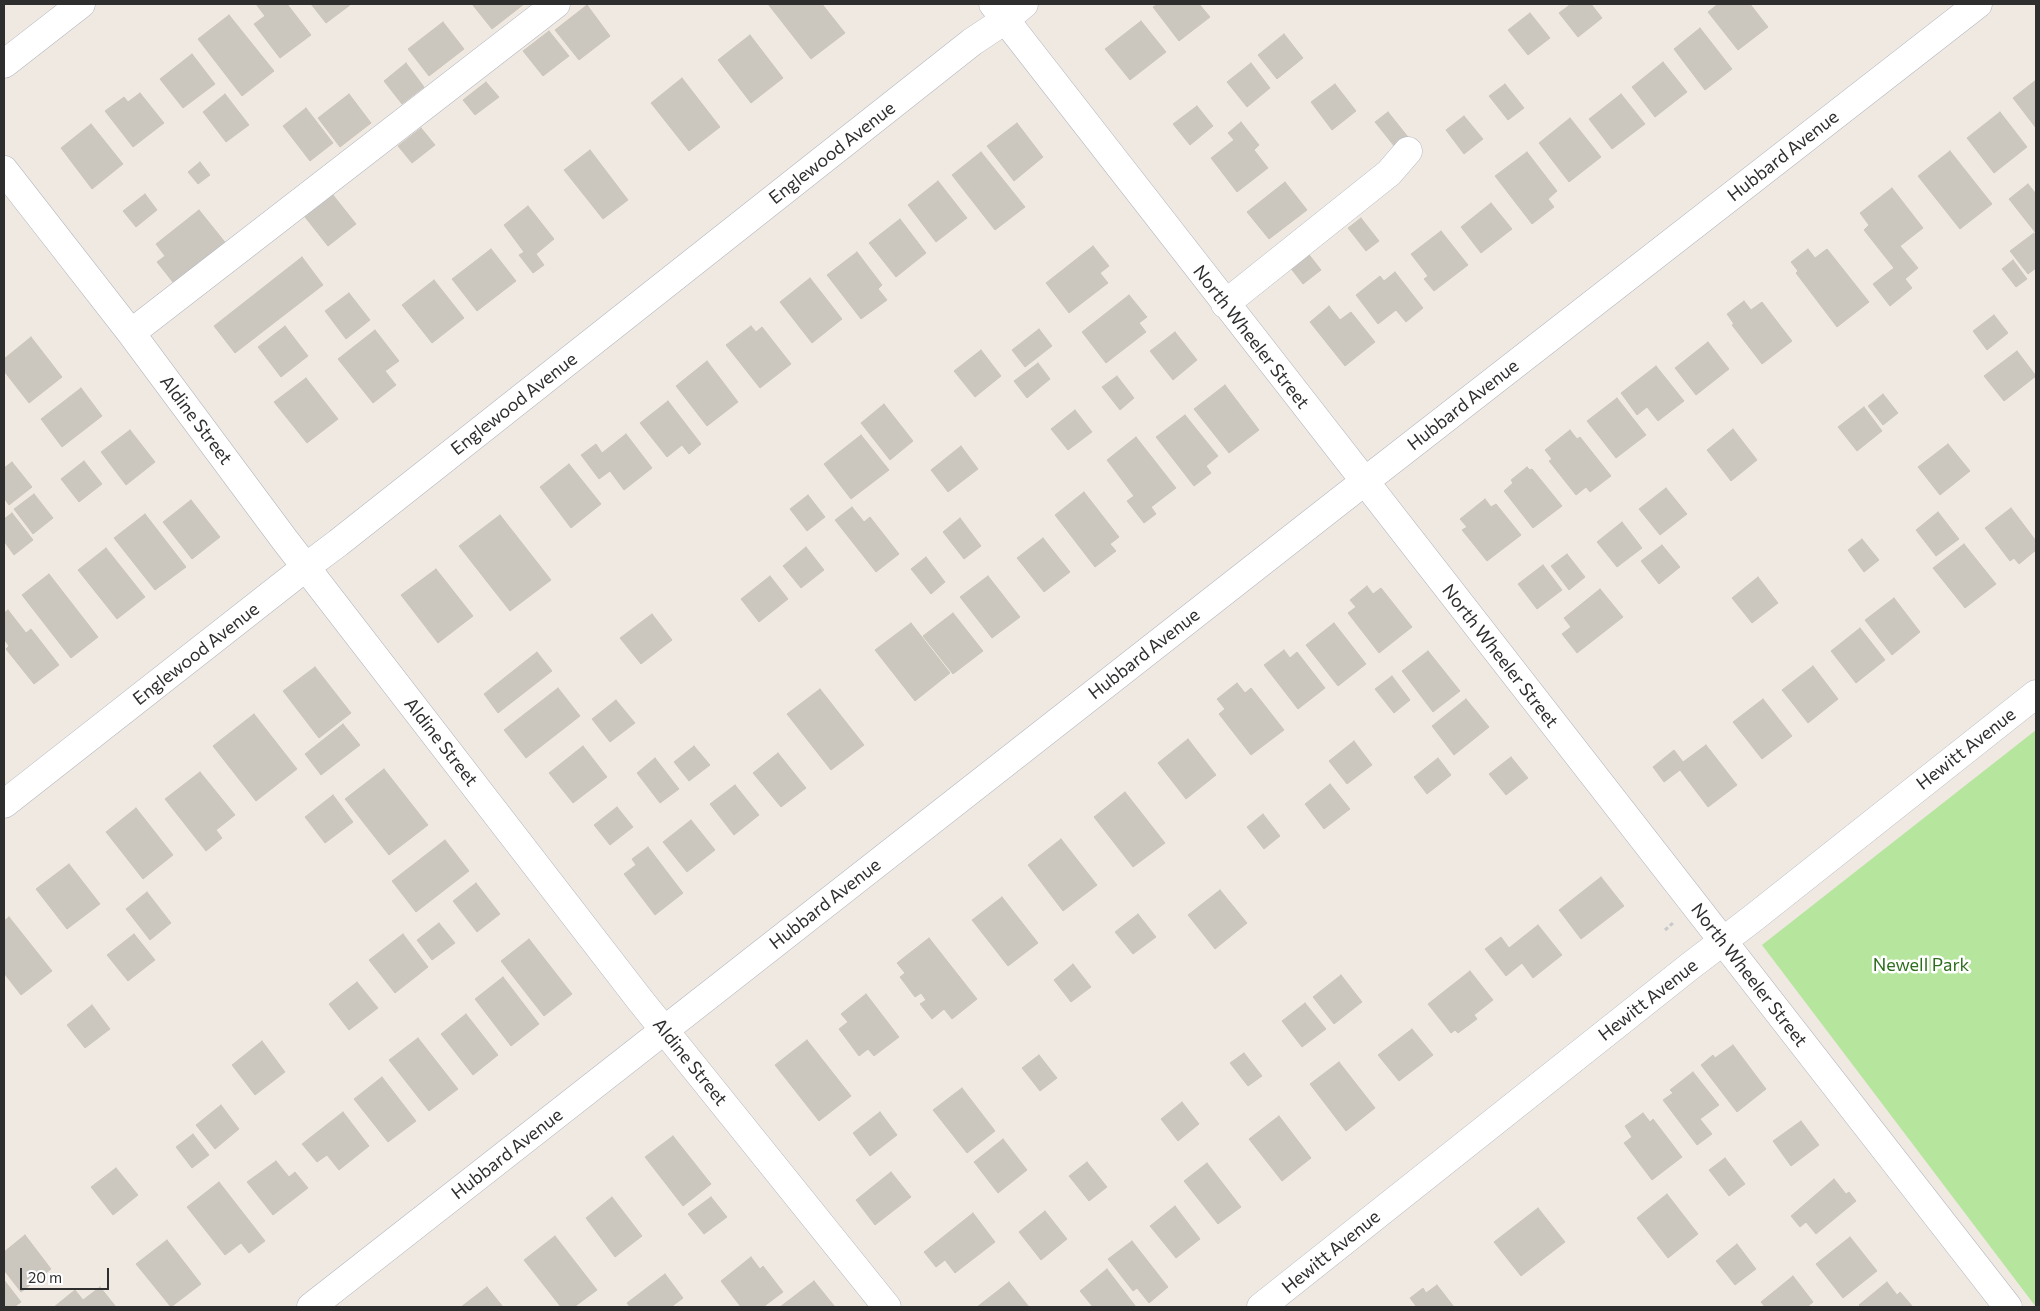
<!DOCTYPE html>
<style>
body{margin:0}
#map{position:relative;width:2040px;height:1311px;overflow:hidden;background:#efe9e1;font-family:Commissioner,sans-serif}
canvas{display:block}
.frame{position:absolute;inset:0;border:5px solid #2e2e2e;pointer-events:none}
.scale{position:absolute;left:20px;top:1268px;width:89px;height:22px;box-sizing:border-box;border:2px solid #2e2e2e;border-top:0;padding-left:6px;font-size:15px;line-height:18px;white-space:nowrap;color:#2e2e2e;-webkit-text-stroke:4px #fff;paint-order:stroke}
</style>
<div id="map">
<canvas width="2040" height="1311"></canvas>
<div class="frame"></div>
<div class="scale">20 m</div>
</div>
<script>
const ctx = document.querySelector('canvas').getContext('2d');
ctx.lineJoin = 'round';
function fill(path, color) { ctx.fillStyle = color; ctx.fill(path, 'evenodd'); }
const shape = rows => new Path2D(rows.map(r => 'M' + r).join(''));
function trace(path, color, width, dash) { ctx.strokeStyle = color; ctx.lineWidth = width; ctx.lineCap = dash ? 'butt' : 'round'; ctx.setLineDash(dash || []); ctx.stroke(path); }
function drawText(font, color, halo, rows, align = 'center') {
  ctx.font = font + ' Commissioner,sans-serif'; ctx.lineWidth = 5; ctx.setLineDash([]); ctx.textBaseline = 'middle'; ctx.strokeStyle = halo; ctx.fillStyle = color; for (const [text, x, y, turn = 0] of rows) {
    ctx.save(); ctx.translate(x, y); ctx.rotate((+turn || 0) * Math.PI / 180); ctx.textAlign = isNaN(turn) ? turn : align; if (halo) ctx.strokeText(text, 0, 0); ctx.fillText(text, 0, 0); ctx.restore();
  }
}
fill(shape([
 [2036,730,2036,1307,1762,945]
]), '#b6e59e');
const building = shape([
 [256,4,287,4,311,35,280,58,254,24,265,16,256,4],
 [311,4,349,4,350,5,326,23,311,4],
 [472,4,524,4,492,29,472,4],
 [768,4,822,4,845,33,811,59,768,4],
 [1158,4,1199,4,1210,17,1179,41,1153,7,1158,4],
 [1571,4,1591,4,1602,18,1578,37,1559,13,1571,4],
 [1718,4,1750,4,1768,27,1738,50,1708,12,1718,4],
 [587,5,610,36,579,60,555,30,587,5],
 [1530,13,1550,38,1528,55,1508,30,1530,13],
 [229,15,274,71,242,96,198,39,229,15],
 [1141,21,1166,52,1130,80,1105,49,1141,21],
 [443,22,464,49,429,76,408,49,443,22],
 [1700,28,1732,69,1705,90,1674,49,1700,28],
 [549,31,569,56,543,76,523,51,549,31],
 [1284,34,1303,58,1277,79,1258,55,1284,34],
 [750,35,783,78,751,103,718,60,750,35],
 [192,54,215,84,183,108,160,79,192,54],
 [1663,62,1687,92,1655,117,1632,87,1663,62],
 [406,63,424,87,402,104,384,81,406,63],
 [1251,63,1270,88,1247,107,1227,82,1251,63],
 [682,78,720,127,689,151,651,103,682,78],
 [2036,80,2036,128,2013,98,2036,80],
 [486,82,499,97,475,115,463,100,486,82],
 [1335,84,1356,111,1332,130,1311,102,1335,84],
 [1505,84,1524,108,1508,120,1489,96,1505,84],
 [140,93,164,123,133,147,105,111,124,97,128,102,140,93],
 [225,94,249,125,226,142,203,112,225,94],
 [349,94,371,123,340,147,318,118,349,94],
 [1621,94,1645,124,1612,149,1589,119,1621,94],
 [1197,106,1213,126,1190,145,1173,124,1197,106],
 [306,108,333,143,310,161,283,126,306,108],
 [1388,112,1408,137,1395,147,1375,122,1388,112],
 [2000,112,2027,147,1994,173,1967,138,2000,112],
 [1464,116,1483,139,1464,154,1446,130,1464,116],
 [1570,118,1601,157,1569,182,1539,143,1570,118],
 [1241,122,1259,145,1254,150,1268,168,1237,192,1211,158,1234,140,1228,133,1241,122],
 [1017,123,1043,157,1014,181,987,146,1017,123],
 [91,124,123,164,92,189,61,148,91,124],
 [421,128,435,145,412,163,398,146,421,128],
 [590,150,628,200,603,219,564,170,590,150],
 [1950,151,1992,204,1960,229,1918,176,1950,151],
 [981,152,1025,207,995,230,952,175,981,152],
 [1527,152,1557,191,1548,199,1554,207,1532,224,1495,176,1527,152],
 [200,162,210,175,198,184,188,172,200,162],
 [938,181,967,218,936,242,908,205,938,181],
 [1285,182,1307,210,1269,239,1247,212,1285,182],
 [2028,184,2036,194,2036,231,2035,232,2009,199,2028,184],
 [1892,188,1923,228,1900,246,1918,268,1905,279,1912,288,1890,306,1873,284,1894,268,1864,230,1869,225,1860,213,1892,188],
 [145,194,157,210,136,227,123,211,145,194],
 [333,195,356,224,328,246,305,217,333,195],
 [1491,203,1512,229,1481,253,1461,227,1491,203],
 [528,206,554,239,536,254,544,265,533,273,519,255,524,252,504,225,528,206],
 [199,210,228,246,176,286,157,262,165,256,156,244,199,210],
 [1361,218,1379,241,1366,251,1348,228,1361,218],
 [900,219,926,253,896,277,869,243,900,219],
 [1441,231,1468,265,1434,291,1424,279,1428,276,1411,254,1441,231],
 [2034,233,2036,237,2036,268,2028,274,2010,251,2034,233],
 [1093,246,1109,266,1100,273,1108,283,1069,313,1046,283,1093,246],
 [491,249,516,281,477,311,452,279,491,249],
 [1808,249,1815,258,1827,249,1869,302,1837,327,1796,273,1798,271,1791,262,1808,249],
 [857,252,882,285,878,289,887,300,861,319,827,275,857,252],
 [1307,252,1321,270,1303,284,1289,266,1307,252],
 [302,257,323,285,235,353,214,326,302,257],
 [2013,260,2027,279,2016,287,2002,269,2013,260],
 [1395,272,1423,308,1406,322,1396,310,1378,324,1356,295,1380,276,1384,281,1395,272],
 [810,278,842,319,812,343,780,302,810,278],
 [434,280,464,318,432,343,402,305,434,280],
 [349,293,370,320,346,339,325,311,349,293],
 [1129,295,1147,317,1139,323,1146,332,1106,363,1082,332,1129,295],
 [1744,301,1751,310,1762,302,1792,341,1762,364,1732,325,1734,324,1727,314,1744,301],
 [1329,306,1340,320,1351,312,1375,342,1345,366,1310,322,1329,306],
 [1994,315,2008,333,1987,350,1973,331,1994,315],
 [285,326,308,356,281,377,258,347,285,326],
 [751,326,756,332,762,327,791,364,760,388,726,345,751,326],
 [1039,329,1052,346,1025,367,1012,350,1039,329],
 [375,330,399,361,385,371,396,385,373,403,338,359,375,330],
 [1175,332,1197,360,1173,380,1150,351,1175,332],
 [31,337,62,377,29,403,4,371,4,359,31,337],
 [1708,342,1729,369,1696,395,1675,368,1708,342],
 [981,350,1001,376,975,397,954,371,981,350],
 [2017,351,2036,376,2004,401,1984,376,2017,351],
 [707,361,738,402,707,426,676,386,707,361],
 [1038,363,1050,379,1027,398,1014,381,1038,363],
 [1656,366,1684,401,1658,421,1647,407,1637,415,1621,393,1656,366],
 [1117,376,1134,398,1120,410,1102,387,1117,376],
 [306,378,338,419,307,443,274,402,306,378],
 [1225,385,1259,430,1229,453,1194,409,1225,385],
 [81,388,102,416,62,447,41,419,81,388],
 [1883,394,1898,413,1883,425,1868,406,1883,394],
 [1617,398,1646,435,1616,458,1587,421,1617,398],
 [668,401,701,444,689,454,682,445,667,457,640,423,668,401],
 [884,404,913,441,890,460,861,423,884,404],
 [1864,407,1882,431,1857,451,1838,427,1864,407],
 [1075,410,1092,432,1068,450,1051,429,1075,410],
 [1185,415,1218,456,1206,466,1211,473,1194,486,1156,437,1185,415],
 [1733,429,1757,460,1731,481,1707,450,1733,429],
 [130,430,155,462,126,485,101,452,130,430],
 [1570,430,1577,439,1580,437,1611,476,1590,492,1586,487,1576,495,1549,461,1552,459,1545,450,1570,430],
 [626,434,652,468,624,490,610,471,599,479,581,455,596,444,602,453,626,434],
 [861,435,889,470,851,499,824,464,861,435],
 [1136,437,1176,488,1151,507,1156,514,1144,523,1127,501,1134,496,1107,460,1136,437],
 [1948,444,1970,471,1940,495,1918,467,1948,444],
 [961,446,978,469,948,492,931,470,961,446],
 [84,461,102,484,79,502,61,479,84,461],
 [12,462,32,487,9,505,4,498,4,468,12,462],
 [569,464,601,504,571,528,540,487,569,464],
 [1527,467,1530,470,1532,469,1562,506,1533,528,1504,491,1513,483,1511,480,1527,467],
 [1666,488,1687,514,1660,535,1639,509,1666,488],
 [1084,492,1119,537,1110,544,1116,551,1095,567,1055,515,1084,492],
 [34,494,53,518,33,534,14,509,34,494],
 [808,495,825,517,807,531,790,509,808,495],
 [1485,499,1491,507,1496,504,1521,535,1487,561,1462,530,1467,527,1460,519,1485,499],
 [191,500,220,537,192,559,163,522,191,500],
 [852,507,864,522,870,517,899,554,876,572,835,520,852,507],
 [2011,508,2036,541,2034,543,2036,550,2019,564,2014,558,2010,561,1985,528,2011,508],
 [1938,512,1959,539,1936,556,1916,530,1938,512],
 [12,513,33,540,14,555,4,541,4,519,12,513],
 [145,514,186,567,155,590,114,538,145,514],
 [500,515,551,580,510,611,459,546,500,515],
 [960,518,981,546,964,559,943,532,960,518],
 [1622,522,1642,548,1617,567,1597,542,1622,522],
 [1043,538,1070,572,1044,592,1017,558,1043,538],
 [1862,539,1879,560,1864,572,1848,550,1862,539],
 [1964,544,1996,584,1965,608,1933,568,1964,544],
 [1662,545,1680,567,1659,584,1641,561,1662,545],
 [806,547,824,570,801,588,783,566,806,547],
 [106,548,145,597,117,619,78,570,106,548],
 [1567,554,1585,577,1569,590,1551,566,1567,554],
 [926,557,945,582,931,594,911,569,926,557],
 [1543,565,1562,590,1537,609,1518,584,1543,565],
 [436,569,473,616,438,643,401,595,436,569],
 [49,574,98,637,71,658,22,595,49,574],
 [770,576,788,599,759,622,741,599,770,576],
 [988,576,1020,617,992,638,960,597,988,576],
 [1758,577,1778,603,1752,623,1732,598,1758,577],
 [1367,586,1373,594,1381,588,1412,627,1379,653,1348,613,1356,607,1350,600,1367,586],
 [1600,589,1623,617,1577,653,1562,634,1571,627,1564,618,1600,589],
 [1894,598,1920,632,1892,655,1865,620,1894,598],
 [8,610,26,633,31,629,59,665,34,684,6,649,9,646,4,639,4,613,8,610],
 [953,613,983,651,953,674,923,636,953,613],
 [652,614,672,640,641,664,620,638,652,614],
 [911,623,950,673,915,701,875,650,911,623],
 [1334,623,1366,664,1338,686,1306,645,1334,623],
 [1860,628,1885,660,1856,683,1831,651,1860,628],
 [1284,650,1290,658,1297,652,1325,688,1298,709,1264,665,1284,650],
 [1428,651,1460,691,1433,712,1402,671,1428,651],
 [537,652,552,671,498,713,484,694,537,652],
 [1813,666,1838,699,1808,723,1782,690,1813,666],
 [315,667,351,713,319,738,283,691,315,667],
 [1392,676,1410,700,1394,713,1375,689,1392,676],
 [1237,683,1245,693,1251,688,1284,730,1251,755,1219,714,1225,709,1217,699,1237,683],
 [558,688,580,716,526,758,504,730,558,688],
 [820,689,864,745,831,770,787,714,820,689],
 [1466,699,1489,727,1454,755,1432,726,1466,699],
 [1763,699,1792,736,1762,759,1733,722,1763,699],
 [616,700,635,723,610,742,592,719,616,700],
 [254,714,297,769,256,801,213,746,254,714],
 [343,724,360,745,321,775,305,754,343,724],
 [1188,739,1216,775,1186,799,1158,763,1188,739],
 [1354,741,1372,765,1347,784,1329,761,1354,741],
 [1706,745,1737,785,1708,807,1680,770,1664,782,1653,767,1674,750,1683,762,1706,745],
 [583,746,607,777,573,803,549,773,583,746],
 [694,746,710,765,689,781,674,762,694,746],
 [778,753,806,788,781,807,753,773,778,753],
 [1511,757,1528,778,1506,795,1489,774,1511,757],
 [655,758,679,789,660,803,637,773,655,758],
 [1438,758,1451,775,1427,794,1414,777,1438,758],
 [384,769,428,825,389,855,345,799,384,769],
 [200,772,235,815,216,830,222,838,206,851,165,799,200,772],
 [1330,784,1350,809,1324,829,1305,804,1330,784],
 [735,785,759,815,734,835,710,804,735,785],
 [1125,792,1165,843,1133,867,1094,817,1125,792],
 [333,795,353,822,325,843,305,817,333,795],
 [617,807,633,827,610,845,594,825,617,807],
 [136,808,173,855,143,879,106,832,136,808],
 [1263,814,1280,836,1264,849,1247,827,1263,814],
 [691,820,715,850,687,872,663,842,691,820],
 [1061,839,1097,885,1063,911,1028,865,1061,839],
 [445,840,469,871,416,912,392,881,445,840],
 [648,847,683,893,655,915,624,874,636,865,632,859,648,847],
 [69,864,100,904,67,929,36,889,69,864],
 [1601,877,1624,906,1581,939,1559,910,1601,877],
 [476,883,500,914,477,932,453,901,476,883],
 [1220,890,1247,923,1215,949,1188,915,1220,890],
 [147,892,171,923,150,940,126,909,147,892],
 [1002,897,1038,943,1008,966,972,920,1002,897],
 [1138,914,1156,937,1133,954,1115,932,1138,914],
 [9,917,52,971,21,995,4,973,4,921,9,917],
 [439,923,455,943,432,960,417,940,439,923],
 [1538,925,1562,955,1533,978,1522,963,1506,976,1485,949,1501,937,1509,948,1538,925],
 [134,934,155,960,128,981,107,955,134,934],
 [403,934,428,967,395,993,369,960,403,934],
 [929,938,977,999,952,1019,944,1009,932,1019,920,1004,926,1000,921,993,915,997,900,977,905,973,897,963,929,938],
 [529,939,572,994,544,1016,501,961,529,939],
 [1073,964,1091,987,1071,1002,1054,980,1073,964],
 [1470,971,1493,1000,1474,1015,1477,1019,1458,1033,1455,1030,1451,1033,1428,1004,1470,971],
 [1341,975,1362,1002,1334,1024,1313,997,1341,975],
 [503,977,539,1024,511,1046,475,999,503,977],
 [357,982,378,1008,349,1030,329,1004,357,982],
 [866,994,899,1037,874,1056,868,1049,859,1056,839,1029,848,1022,841,1014,866,994],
 [1305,1003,1326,1029,1302,1047,1282,1021,1305,1003],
 [92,1005,110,1029,85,1048,67,1025,92,1005],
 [466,1014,498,1055,473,1075,441,1034,466,1014],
 [1412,1029,1433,1055,1399,1081,1378,1055,1412,1029],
 [418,1038,458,1089,429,1111,389,1060,418,1038],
 [807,1040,851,1096,819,1121,775,1065,807,1040],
 [262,1041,285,1072,255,1095,232,1065,262,1041],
 [1733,1045,1766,1089,1737,1112,1701,1065,1713,1055,1715,1058,1733,1045],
 [1244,1053,1262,1076,1248,1086,1230,1063,1244,1053],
 [1039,1055,1057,1078,1040,1091,1022,1068,1039,1055],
 [1339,1062,1375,1108,1346,1131,1310,1084,1339,1062],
 [1693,1072,1719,1105,1700,1119,1712,1134,1697,1145,1663,1100,1673,1093,1670,1090,1693,1072],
 [382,1077,416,1121,388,1142,354,1099,382,1077],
 [962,1088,995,1131,967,1153,933,1110,962,1088],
 [1182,1102,1199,1124,1178,1141,1161,1119,1182,1102],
 [221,1105,239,1129,215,1149,196,1125,221,1105],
 [343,1112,369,1146,339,1170,327,1155,317,1162,302,1144,343,1112],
 [880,1112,897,1135,870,1156,853,1133,880,1112],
 [1643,1113,1650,1122,1653,1119,1682,1157,1652,1180,1624,1143,1632,1137,1625,1126,1643,1113],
 [1279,1116,1311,1158,1282,1181,1249,1139,1279,1116],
 [1801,1121,1819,1145,1791,1166,1773,1141,1801,1121],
 [193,1134,209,1155,192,1168,176,1147,193,1134],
 [673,1136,711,1184,683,1206,645,1157,673,1136],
 [1003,1139,1027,1170,998,1193,974,1162,1003,1139],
 [1725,1158,1745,1184,1729,1196,1709,1170,1725,1158],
 [276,1161,289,1177,295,1172,308,1188,273,1215,247,1182,276,1161],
 [1087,1162,1107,1187,1089,1201,1069,1176,1087,1162],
 [1207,1163,1241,1207,1218,1224,1184,1181,1207,1163],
 [116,1168,138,1195,113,1215,91,1187,116,1168],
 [891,1172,911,1197,875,1225,856,1200,891,1172],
 [1834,1179,1846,1194,1849,1192,1856,1201,1816,1234,1806,1222,1800,1227,1791,1216,1834,1179],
 [219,1182,265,1241,249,1253,241,1243,225,1255,187,1207,219,1182],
 [1667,1194,1698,1234,1668,1258,1637,1218,1667,1194],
 [612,1197,642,1236,615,1257,586,1218,612,1197],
 [711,1197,727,1217,704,1234,688,1214,711,1197],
 [1175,1206,1200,1239,1176,1258,1150,1226,1175,1206],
 [1538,1208,1565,1242,1521,1276,1494,1242,1538,1208],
 [1045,1211,1067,1239,1041,1260,1019,1232,1045,1211],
 [973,1213,995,1242,955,1273,945,1260,936,1267,924,1252,973,1213],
 [25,1235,51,1269,21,1292,4,1270,4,1252,25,1235],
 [555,1236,597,1290,574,1307,561,1307,524,1260,555,1236],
 [1850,1237,1877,1271,1843,1298,1816,1264,1850,1237],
 [167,1240,201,1284,171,1307,136,1264,167,1240],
 [1132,1241,1168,1287,1149,1303,1137,1288,1133,1291,1108,1259,1132,1241],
 [1737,1244,1756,1269,1735,1285,1716,1261,1737,1244],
 [751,1257,760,1269,763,1266,783,1292,763,1307,741,1307,721,1281,751,1257],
 [1107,1269,1136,1307,1093,1307,1080,1291,1107,1269],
 [665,1274,683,1298,671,1307,630,1307,627,1303,665,1274],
 [1793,1276,1813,1302,1807,1307,1765,1307,1761,1302,1793,1276],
 [4,1280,21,1302,14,1307,4,1307,4,1280],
 [814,1281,835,1307,780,1307,814,1281],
 [1009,1282,1029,1307,977,1307,1009,1282],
 [1887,1282,1897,1295,1900,1292,1913,1307,1861,1307,1859,1305,1887,1282],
 [1437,1285,1454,1307,1414,1307,1416,1306,1410,1298,1423,1288,1426,1293,1437,1285],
 [100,1287,116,1307,54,1307,75,1290,83,1300,100,1287],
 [487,1287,503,1307,461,1307,487,1287]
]);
fill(building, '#cbc7bf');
trace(building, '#cbc5ba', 1);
const minor = shape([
 [993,4,2008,1307],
 [4,64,81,4],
 [4,170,131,333,284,539,640,1000,887,1307],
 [1225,304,1389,173,1408,151],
 [131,333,556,4],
 [4,804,306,567,338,543,972,42,1005,20,1024,4],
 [311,1307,1337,503,1978,4],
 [1261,1307,1689,967,1752,919,2036,694]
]);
trace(minor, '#b4b7c1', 29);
trace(shape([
 [1665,930,1673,923]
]), '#c9c9c9', 3, [4, 2.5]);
trace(minor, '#fff', 28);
drawText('18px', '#2e2e2e', '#fff', [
 ["Englewood Avenue",832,153,-38],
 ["Hubbard Avenue",1783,156,-38],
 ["North Wheeler Street",1251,337,52],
 ["Englewood Avenue",514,404,-38],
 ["Hubbard Avenue",1463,405,-38],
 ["Aldine Street",196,420,53],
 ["Englewood Avenue",196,654,-38],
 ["Hubbard Avenue",1144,654,-38],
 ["North Wheeler Street",1500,656,52],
 ["Aldine Street",441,742,52],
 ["Hewitt Avenue",1966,749,-38],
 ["Hubbard Avenue",825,904,-38],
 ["North Wheeler Street",1749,975,52],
 ["Hewitt Avenue",1648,1000,-38],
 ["Aldine Street",690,1062,51],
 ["Hubbard Avenue",507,1154,-38],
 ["Hewitt Avenue",1331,1252,-39]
]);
drawText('18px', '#2c6e1b', '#fff', [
 ["Newell Park",1921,965]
]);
</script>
